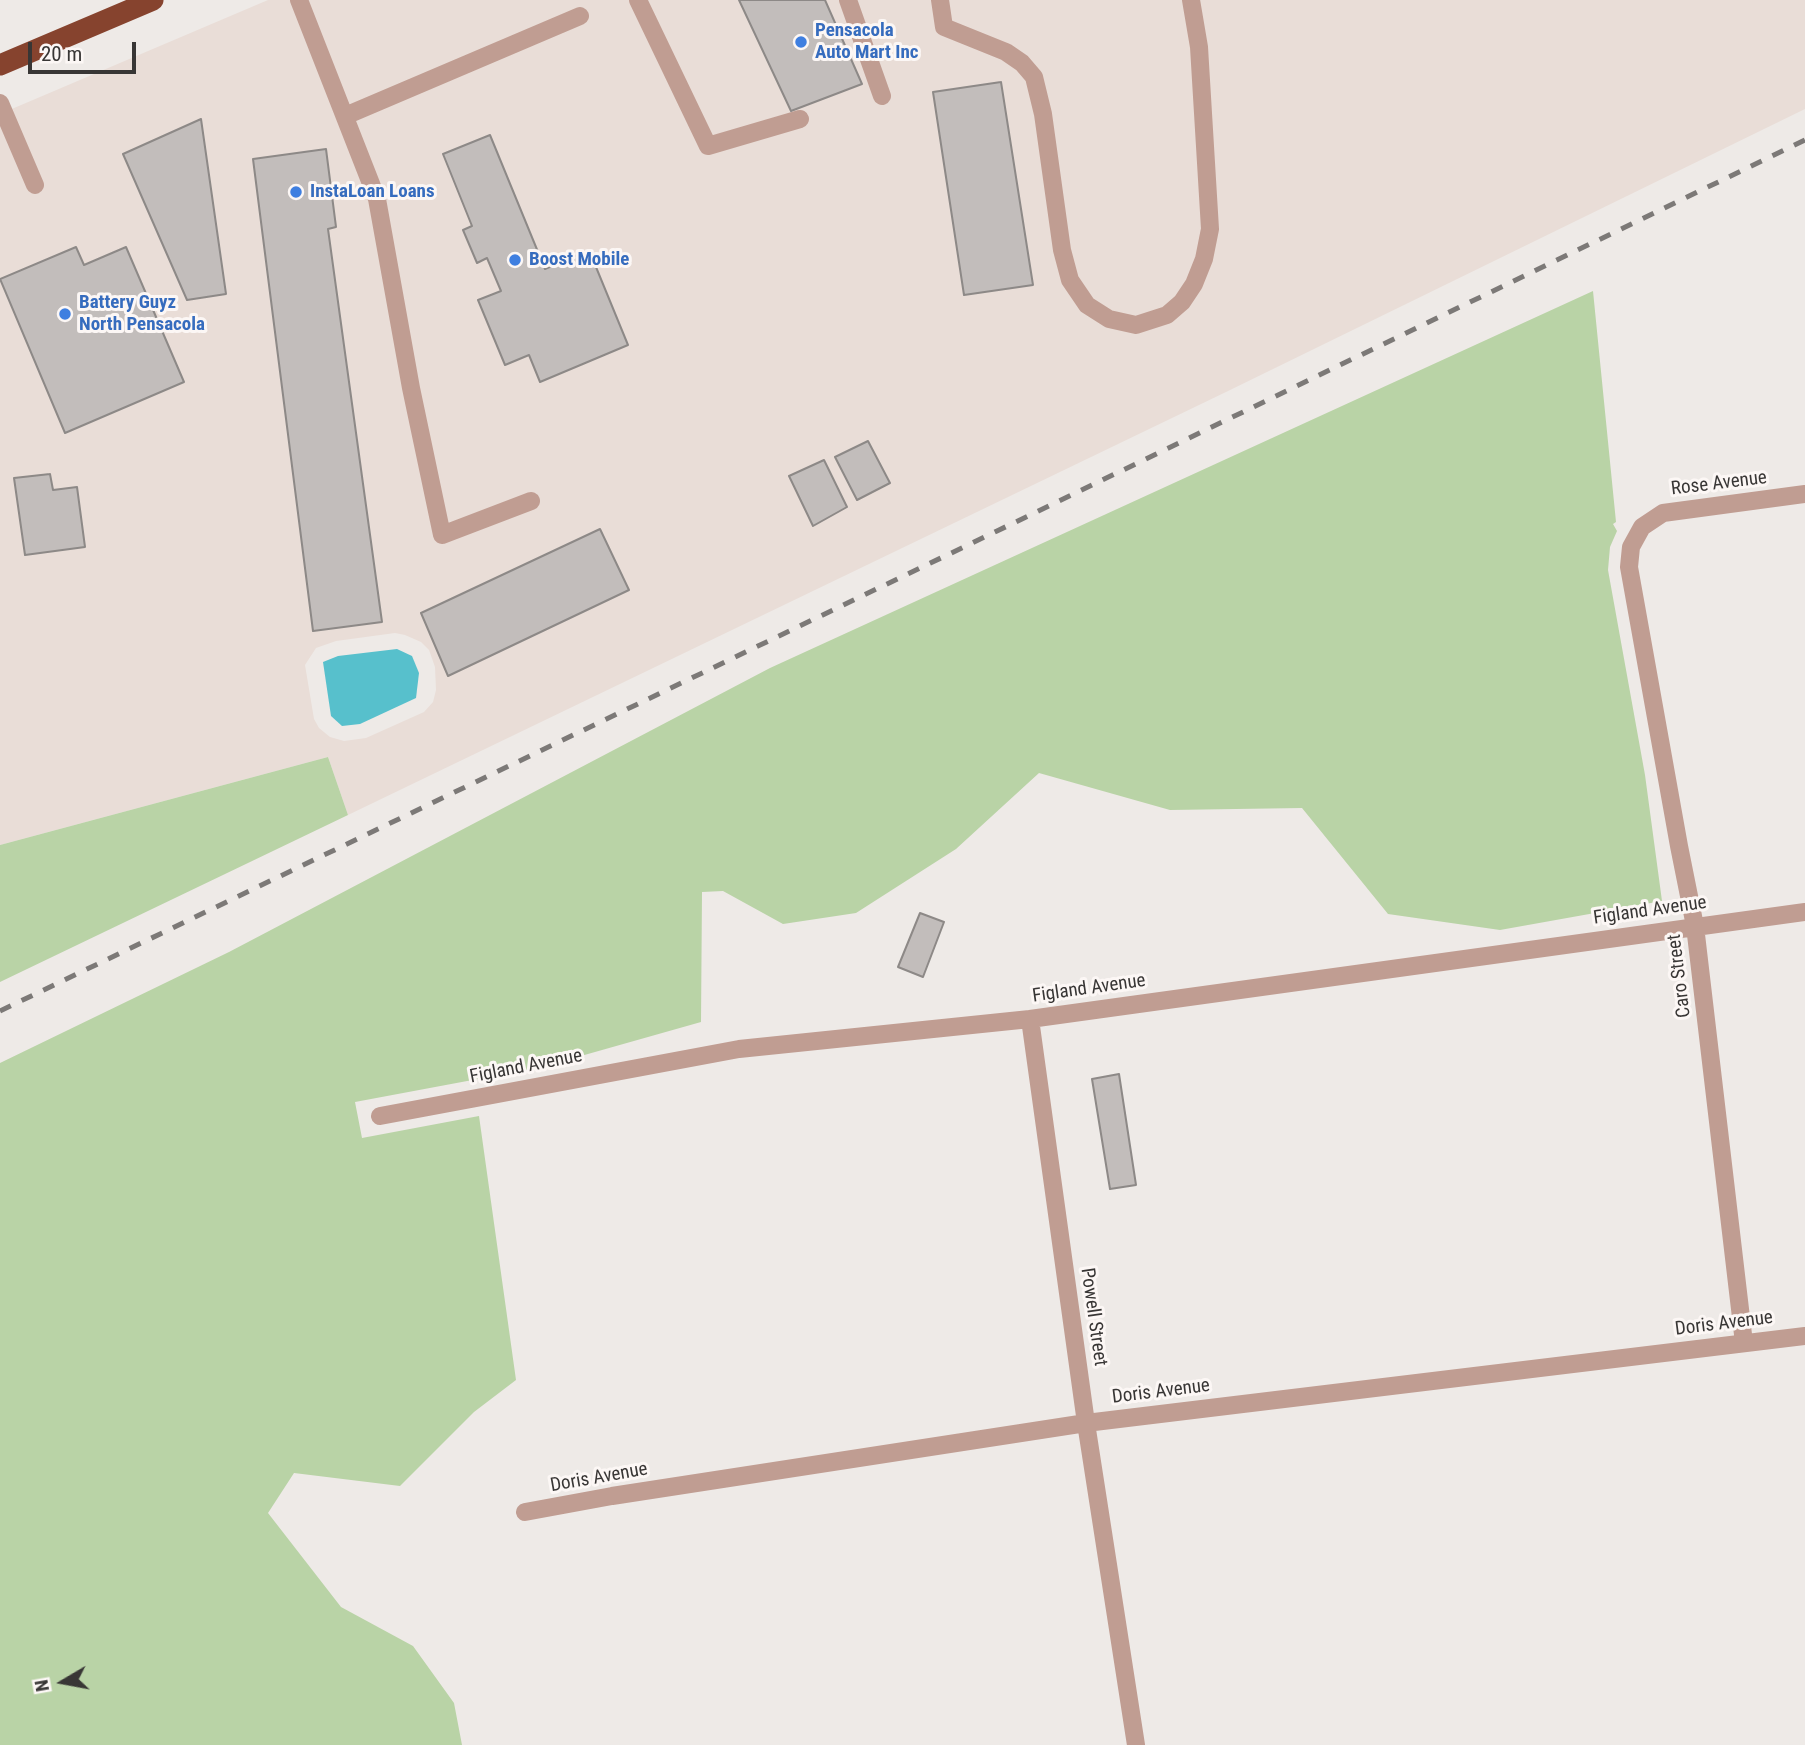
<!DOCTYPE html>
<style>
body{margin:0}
#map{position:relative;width:1805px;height:1745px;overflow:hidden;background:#eeeae7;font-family:"Roboto Condensed",sans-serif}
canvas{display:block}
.north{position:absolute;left:28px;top:1647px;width:70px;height:70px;-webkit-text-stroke:5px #fcf7f5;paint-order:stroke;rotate:260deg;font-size:19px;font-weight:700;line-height:28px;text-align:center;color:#383635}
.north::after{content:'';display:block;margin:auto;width:24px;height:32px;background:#383635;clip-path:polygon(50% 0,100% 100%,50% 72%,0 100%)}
.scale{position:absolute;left:28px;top:42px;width:108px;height:32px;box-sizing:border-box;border:4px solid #383635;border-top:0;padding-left:9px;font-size:21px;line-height:24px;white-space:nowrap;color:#383635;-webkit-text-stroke:5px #fcf7f5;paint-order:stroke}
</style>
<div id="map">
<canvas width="1805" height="1745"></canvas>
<div class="north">N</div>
<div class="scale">20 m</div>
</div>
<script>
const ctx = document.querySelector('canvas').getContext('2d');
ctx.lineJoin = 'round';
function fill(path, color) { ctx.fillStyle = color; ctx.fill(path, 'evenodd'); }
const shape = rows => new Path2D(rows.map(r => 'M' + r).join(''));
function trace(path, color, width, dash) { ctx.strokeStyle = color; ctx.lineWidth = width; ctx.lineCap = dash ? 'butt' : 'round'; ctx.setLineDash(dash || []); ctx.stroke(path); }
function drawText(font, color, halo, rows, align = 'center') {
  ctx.font = font + ' "Roboto Condensed",sans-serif'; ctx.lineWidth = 6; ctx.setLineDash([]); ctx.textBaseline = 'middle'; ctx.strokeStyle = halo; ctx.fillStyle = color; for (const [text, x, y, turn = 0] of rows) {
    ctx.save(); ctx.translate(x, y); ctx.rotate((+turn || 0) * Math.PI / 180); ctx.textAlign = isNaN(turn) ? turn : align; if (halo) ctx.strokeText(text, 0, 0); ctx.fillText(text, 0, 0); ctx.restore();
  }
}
fill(shape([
 [268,0,1805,0,1805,109,1226,392,348,815,328,757,0,845,0,114],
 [395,633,405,635,421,642,429,650,435,667,436,690,433,702,424,712,366,738,344,741,330,737,319,728,314,719,305,665,316,648,336,641]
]), '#e9ddd7');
fill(shape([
 [1593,291,1616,522,1613,524,1617,531,1610,547,1608,570,1645,775,1662,901,1500,930,1388,914,1302,808,1170,810,1039,773,956,849,856,913,783,924,723,891,702,892,701,1022,542,1067,355,1102,362,1138,479,1116,516,1380,474,1412,400,1486,294,1473,268,1513,341,1607,413,1646,454,1703,462,1745,0,1745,0,1063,229,952,770,668],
 [328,757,348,815,0,982,0,845]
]), '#b9d3a6');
fill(shape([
 [397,649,412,656,419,673,416,698,360,724,342,726,331,716,323,662,338,656]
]), '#57c0cc');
const building = shape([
 [739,0,825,0,862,84,791,111,739,0],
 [1001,82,1033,285,964,295,933,92,1001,82],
 [201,119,226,294,187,300,123,154,201,119],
 [490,135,545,269,589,250,628,345,540,382,529,355,505,365,478,300,501,291,487,258,477,263,463,230,472,226,443,154,490,135],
 [326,149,336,227,328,229,382,622,313,631,253,159,326,149],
 [76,247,84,265,126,247,184,382,65,433,0,279,76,247],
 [868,441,890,483,857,500,835,457,868,441],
 [824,460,847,507,813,526,789,476,824,460],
 [50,474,53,490,77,487,85,547,25,555,14,478,50,474],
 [600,529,629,590,448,676,421,613,600,529],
 [920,913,944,922,923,977,898,967,920,913],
 [1119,1074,1136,1185,1110,1189,1092,1079,1119,1074]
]);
fill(building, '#c2bdbb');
trace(building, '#8d8987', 2);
trace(shape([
 [299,0,377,199,411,388,442,535,531,501],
 [638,0,708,146,800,119],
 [848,0,882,96],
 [940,0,944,27,1006,52,1022,63,1034,77,1043,114,1062,250,1070,280,1087,305,1109,319,1136,325,1167,315,1182,302,1194,284,1204,259,1210,229,1199,47,1191,0],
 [0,103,35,185],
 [345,116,580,16],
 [1030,1019,1086,1423,1136,1745],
 [380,1116,739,1049,1030,1019,1805,912],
 [1744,1343,1695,926,1679,846,1629,567,1631,547,1642,527,1663,513,1805,494],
 [525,1512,612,1496,1086,1423,1805,1336]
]), '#c09d92', 18);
trace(shape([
 [0,65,153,0]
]), '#86432e', 21);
trace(shape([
 [0,1011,997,531,1805,140]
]), '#7c7977', 5, [12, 12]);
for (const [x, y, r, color] of [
 [801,42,7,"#3f7fe0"],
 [296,192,7,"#3f7fe0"],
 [515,260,7,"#3f7fe0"],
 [65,314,7,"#3f7fe0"]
]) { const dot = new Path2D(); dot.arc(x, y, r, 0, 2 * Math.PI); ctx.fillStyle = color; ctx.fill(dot); trace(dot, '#fcf7f5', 2.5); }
drawText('bold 19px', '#366cbe', '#fcf7f5', [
 ["Pensacola",815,31],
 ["Auto Mart Inc",815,53],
 ["InstaLoan Loans",310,192],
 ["Boost Mobile",529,260],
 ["Battery Guyz",79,303],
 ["North Pensacola",79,325]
], 'left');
drawText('19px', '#383635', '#fcf7f5', [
 ["Rose Avenue",1719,484,-7],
 ["Figland Avenue",1650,911,-8],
 ["Caro Street",1680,976,-97],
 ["Figland Avenue",1089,989,-8],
 ["Figland Avenue",526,1067,-11],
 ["Powell Street",1093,1317,82],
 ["Doris Avenue",1724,1324,-7],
 ["Doris Avenue",1161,1392,-7],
 ["Doris Avenue",599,1478,-10]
]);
</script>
